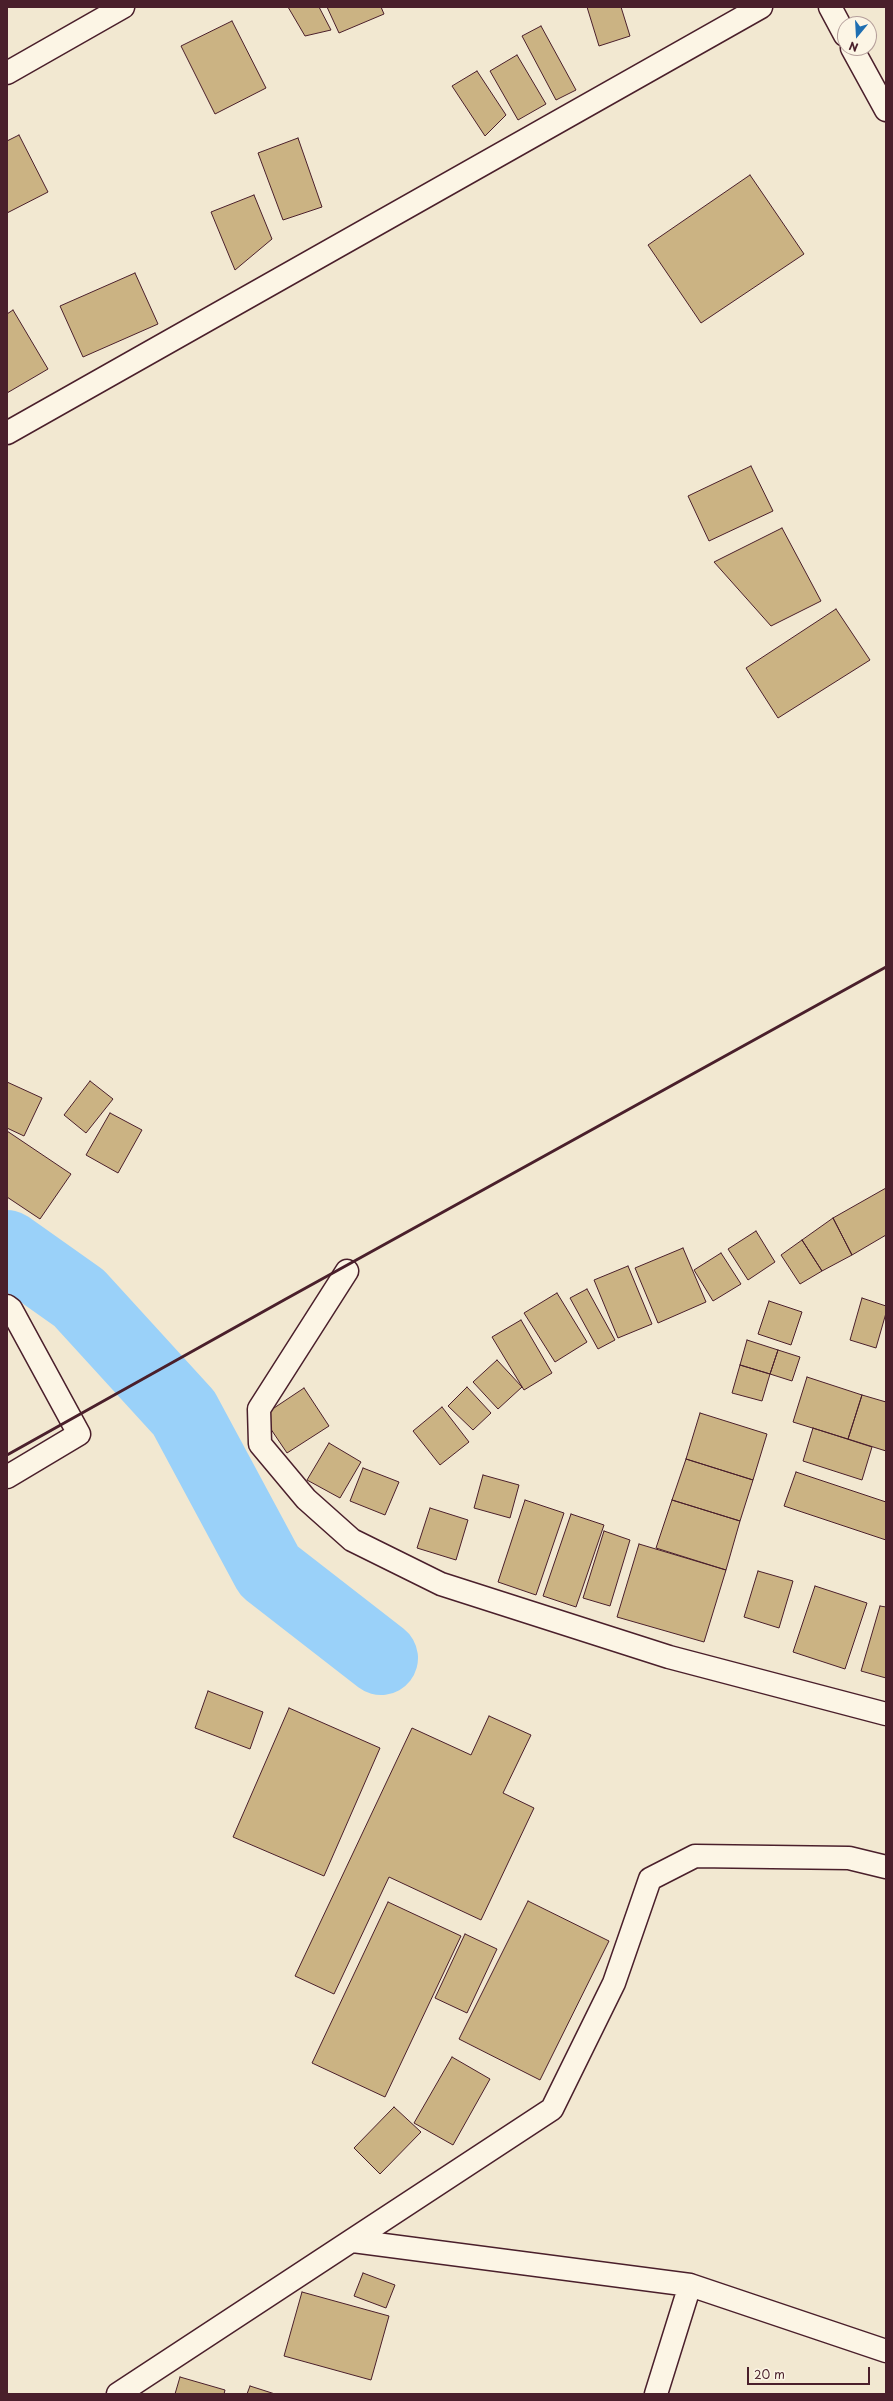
<!DOCTYPE html>
<style>
body{margin:0}
#map{position:relative;width:893px;height:2401px;overflow:hidden;background:#f2e8d1;font-family:"Playpen Sans",sans-serif}
canvas{display:block}
.frame{position:absolute;inset:0;border:8px solid #4a1f2b;pointer-events:none}
.north{position:absolute;left:837px;top:16px;width:40px;height:40px;box-sizing:border-box;background:#fcf5e5;border:1px solid #b59f9b;border-radius:50%;rotate:198deg;font-size:11px;font-weight:700;line-height:16px;text-align:center;color:#4a1f2b}
.north::after{content:'';display:block;margin:auto;width:14px;height:18px;background:#1f6fb2;clip-path:polygon(50% 0,100% 100%,50% 72%,0 100%)}
.scale{position:absolute;left:747px;top:2367px;width:123px;height:18px;box-sizing:border-box;border:2px solid #4a1f2b;border-top:0;padding-left:5px;font-size:12px;line-height:14px;white-space:nowrap;color:#4a1f2b;-webkit-text-stroke:3px #fcf5e5;paint-order:stroke}
</style>
<div id="map">
<canvas width="893" height="2401"></canvas>
<div class="frame"></div>
<div class="north">N</div>
<div class="scale">20 m</div>
</div>
<script>
const ctx = document.querySelector('canvas').getContext('2d');
ctx.lineJoin = 'round';
const shape = rows => new Path2D(rows.map(r => 'M' + r).join(''));
function trace(path, color, width, dash) { ctx.strokeStyle = color; ctx.lineWidth = width; ctx.lineCap = dash ? 'butt' : 'round'; ctx.setLineDash(dash || []); ctx.stroke(path); }
function fill(path, color) { ctx.fillStyle = color; ctx.fill(path, 'evenodd'); }
trace(shape([
 [7,1247,79,1298,184,1413,269,1571,381,1658]
]), '#9ad1f9', 74);
const building = shape([
 [288,7,319,7,331,30,305,36,288,7],
 [327,7,381,7,384,14,339,33,327,7],
 [587,7,621,7,630,36,599,46,587,7],
 [232,21,266,88,215,114,181,46,232,21],
 [541,26,576,90,556,100,522,36,541,26],
 [517,55,546,104,518,120,490,71,517,55],
 [477,71,506,115,485,136,452,86,477,71],
 [19,135,48,192,7,213,7,141,19,135],
 [298,138,322,207,283,220,258,153,298,138],
 [750,175,804,254,701,323,648,245,750,175],
 [254,195,272,239,235,270,211,212,254,195],
 [135,273,158,324,83,357,60,306,135,273],
 [13,310,48,369,7,393,7,314,13,310],
 [751,466,773,511,709,541,688,496,751,466],
 [782,528,821,601,771,626,714,562,782,528],
 [836,609,870,660,778,718,746,668,836,609],
 [90,1081,113,1099,86,1133,64,1115,90,1081],
 [7,1082,42,1098,24,1136,7,1128,7,1082],
 [110,1113,142,1130,118,1173,86,1155,110,1113],
 [7,1131,71,1174,40,1219,7,1197,7,1131],
 [886,1188,886,1235,852,1255,833,1218,886,1188],
 [833,1218,852,1255,822,1271,802,1240,833,1218],
 [756,1231,775,1262,748,1280,728,1249,756,1231],
 [802,1240,822,1271,800,1284,781,1255,802,1240],
 [683,1248,706,1302,658,1323,635,1268,683,1248],
 [721,1253,741,1284,713,1301,694,1270,721,1253],
 [628,1266,652,1324,618,1338,594,1280,628,1266],
 [587,1289,615,1340,598,1349,570,1298,587,1289],
 [557,1293,587,1342,555,1362,524,1313,557,1293],
 [862,1298,886,1306,886,1313,876,1348,850,1340,862,1298],
 [769,1301,802,1312,791,1345,758,1334,769,1301],
 [521,1320,552,1373,524,1390,492,1337,521,1320],
 [747,1340,778,1350,770,1374,740,1365,747,1340],
 [778,1350,800,1357,792,1381,770,1374,778,1350],
 [497,1360,522,1387,498,1409,473,1382,497,1360],
 [740,1365,770,1374,762,1401,732,1393,740,1365],
 [807,1377,862,1395,848,1439,793,1422,807,1377],
 [467,1387,491,1413,473,1430,448,1406,467,1387],
 [304,1388,329,1426,287,1453,262,1416,304,1388],
 [862,1395,886,1402,886,1451,848,1439,862,1395],
 [442,1407,469,1442,440,1465,413,1431,442,1407],
 [700,1413,767,1434,753,1480,686,1459,700,1413],
 [813,1428,872,1447,862,1480,803,1461,813,1428],
 [329,1443,361,1462,340,1498,307,1480,329,1443],
 [686,1459,753,1480,740,1521,672,1500,686,1459],
 [363,1468,399,1482,385,1515,350,1501,363,1468],
 [796,1472,886,1502,886,1540,784,1506,796,1472],
 [483,1475,519,1485,510,1518,474,1508,483,1475],
 [525,1500,564,1513,536,1595,498,1582,525,1500],
 [672,1500,740,1521,726,1570,656,1548,672,1500],
 [430,1508,468,1520,456,1560,417,1548,430,1508],
 [571,1514,604,1525,576,1607,543,1596,571,1514],
 [604,1531,630,1540,610,1606,583,1598,604,1531],
 [639,1544,726,1570,704,1642,617,1617,639,1544],
 [758,1571,793,1581,779,1628,744,1617,758,1571],
 [815,1586,867,1603,845,1669,793,1652,815,1586],
 [880,1606,886,1607,886,1678,861,1671,880,1606],
 [208,1691,263,1712,250,1749,195,1728,208,1691],
 [289,1708,380,1748,324,1876,233,1837,289,1708],
 [489,1716,531,1735,503,1793,534,1808,481,1920,389,1877,334,1994,295,1976,412,1728,471,1755,489,1716],
 [528,1901,609,1941,540,2080,459,2039,528,1901],
 [388,1902,461,1936,385,2097,312,2063,388,1902],
 [465,1934,497,1949,467,2013,435,1998,465,1934],
 [452,2057,490,2079,453,2145,414,2123,452,2057],
 [394,2107,421,2132,380,2174,354,2148,394,2107],
 [363,2273,395,2285,386,2308,354,2296,363,2273],
 [302,2292,389,2316,371,2380,284,2356,302,2292],
 [180,2377,225,2390,224,2394,175,2394,180,2377],
 [250,2386,275,2394,247,2394,250,2386]
]);
fill(building, '#cbb383');
trace(building, '#4a1f2b', 1);
const minor = shape([
 [830,7,845,35],
 [852,48,886,110],
 [7,73,123,7],
 [7,433,761,7],
 [347,1271,259,1409,260,1444,306,1499,352,1540,441,1584,669,1657,886,1714],
 [7,1306,11,1309,79,1434,7,1477],
 [353,2241,690,2285,886,2351],
 [118,2394,552,2109,614,1983,650,1879,695,1856,849,1858,886,1867],
 [656,2394,690,2285]
]);
trace(minor, '#4a1f2b', 25);
trace(minor, '#fcf5e5', 22);
trace(shape([
 [7,1455,284,1300,886,967]
]), '#4a1f2b', 3);
</script>
